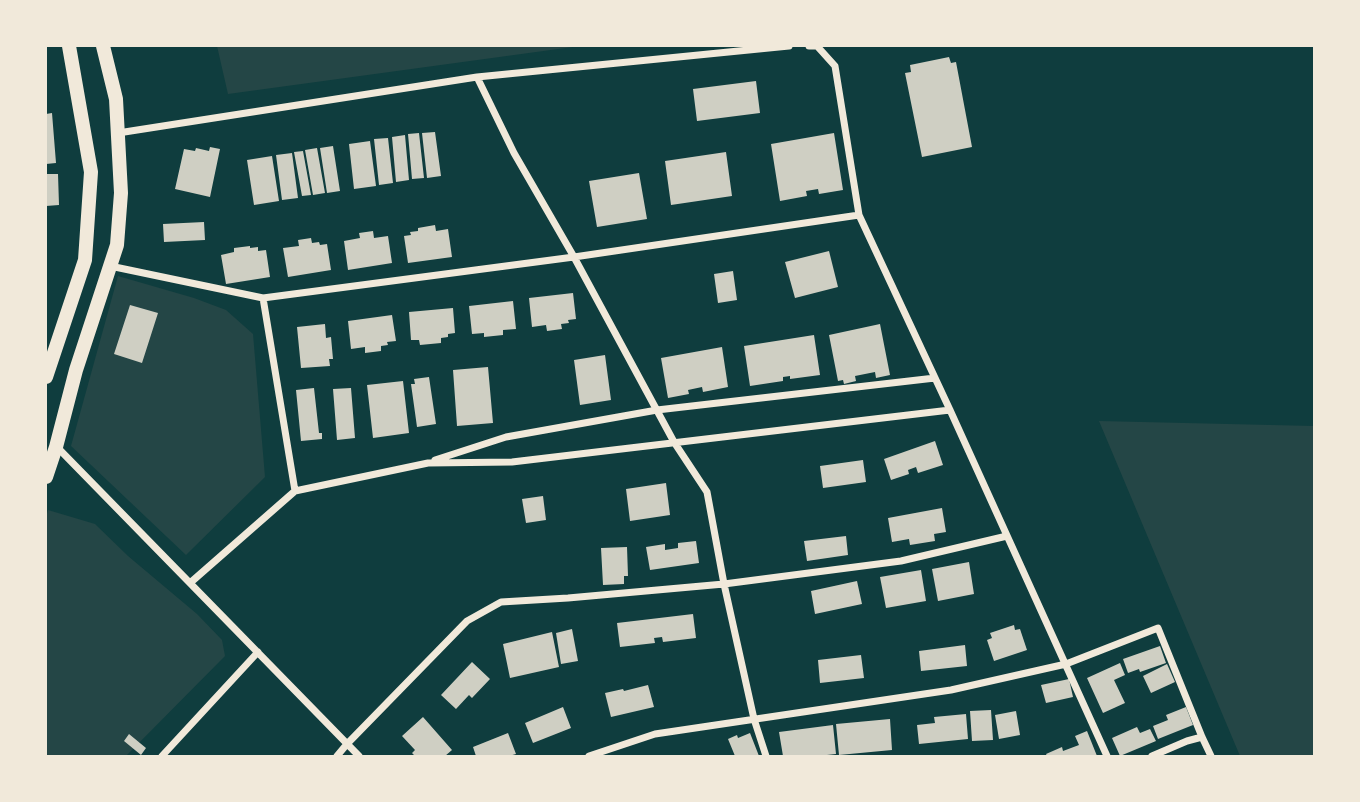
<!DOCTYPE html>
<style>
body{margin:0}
#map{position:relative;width:1360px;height:802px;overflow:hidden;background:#0f3d3e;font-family:"Work Sans",sans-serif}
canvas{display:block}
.frame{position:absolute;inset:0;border:47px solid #f1e9da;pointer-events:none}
</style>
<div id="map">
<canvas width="1360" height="802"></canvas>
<div class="frame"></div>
</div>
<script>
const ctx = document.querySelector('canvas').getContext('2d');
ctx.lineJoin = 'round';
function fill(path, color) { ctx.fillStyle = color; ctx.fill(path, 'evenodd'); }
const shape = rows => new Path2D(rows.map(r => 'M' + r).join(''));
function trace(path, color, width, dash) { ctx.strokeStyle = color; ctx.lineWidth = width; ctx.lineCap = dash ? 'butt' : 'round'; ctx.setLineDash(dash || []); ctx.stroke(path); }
fill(shape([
 [217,46,580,46,228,94],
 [118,276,194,298,226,310,253,334,265,477,186,555,71,446],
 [1099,421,1314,426,1314,756,1240,756],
 [48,510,95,524,128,556,197,614,222,640,225,656,126,756,46,756,46,517]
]), '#244646');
fill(shape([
 [949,57,951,63,956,62,972,147,922,157,905,73,911,72,910,65],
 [756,81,760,113,697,121,693,89],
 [52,113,56,163,46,164,46,114],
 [435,132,441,176,427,178,422,133],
 [419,133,424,178,412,179,408,134],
 [834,133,843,190,819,194,818,189,806,191,807,196,780,201,771,144],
 [405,135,409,180,396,182,392,137],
 [388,138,393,183,379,185,374,139],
 [370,141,376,186,354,189,349,144],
 [333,146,340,191,327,193,320,148],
 [210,147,220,149,210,197,175,189,184,149,195,151,196,148,209,151],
 [317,148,325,193,313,195,305,150],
 [303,151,311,195,302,196,294,152],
 [726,152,732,196,671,205,665,161],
 [292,153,298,198,282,200,276,155],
 [272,156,279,201,254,205,247,160],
 [639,173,647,219,597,227,589,181],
 [46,174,58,174,59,205,46,206],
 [204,222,205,240,164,242,163,224],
 [435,225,436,231,448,229,452,257,408,263,404,236,411,235,410,232,418,231,418,228],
 [373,231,374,238,388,236,392,263,348,270,344,241,360,238,359,233],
 [311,238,312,243,319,242,320,245,327,244,331,270,288,277,283,248,299,246,298,240],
 [250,246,250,248,258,247,258,251,266,250,270,277,226,284,221,255,234,252,234,248],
 [829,251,838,287,795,298,785,262],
 [733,271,737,300,718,303,714,274],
 [573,293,576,319,568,320,569,323,561,324,562,329,547,331,546,325,532,327,529,298],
 [513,301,516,329,503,330,503,335,484,337,484,333,472,334,469,306],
 [130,305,158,313,142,363,114,354],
 [453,308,455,333,448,334,448,337,441,338,441,343,420,345,419,340,411,340,409,312],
 [392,315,396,341,387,342,388,345,381,346,381,351,365,353,365,347,351,349,348,321],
 [325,324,326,338,331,337,333,359,329,359,330,366,301,368,297,327],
 [880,324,890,375,876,378,875,372,855,376,856,381,844,384,843,380,838,381,829,335],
 [814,335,820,375,790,379,790,376,783,377,783,381,750,386,744,346],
 [722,347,728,387,703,392,702,387,688,390,689,394,668,398,661,358],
 [605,355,611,400,580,405,574,360],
 [488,367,493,423,457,426,453,370],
 [429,377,436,424,417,427,411,384,415,384,414,379],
 [403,381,409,433,373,438,367,385],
 [314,388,319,433,322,433,322,439,301,441,296,390],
 [351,388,355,438,337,440,333,389],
 [935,441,943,465,918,473,916,467,908,470,909,474,891,480,884,459],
 [863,460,866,482,823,488,820,466],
 [666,483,670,515,630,521,626,489],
 [543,496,546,520,526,523,522,499],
 [942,508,946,532,934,534,935,541,910,545,909,539,892,542,888,518],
 [846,536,848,555,807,561,804,541],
 [696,541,699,563,650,570,646,547,665,544,665,550,678,548,678,543],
 [627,547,628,576,624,576,624,584,603,585,601,548],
 [969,562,974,594,938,601,932,569],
 [921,570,926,601,886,608,880,577],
 [857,581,862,604,815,614,811,591],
 [693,614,696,638,663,642,662,637,654,638,655,643,620,647,617,623],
 [1014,625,1015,630,1020,629,1027,650,994,661,987,640,992,638,990,633],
 [572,629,578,661,561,664,556,633],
 [552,632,559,667,510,678,503,644],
 [965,645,967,666,921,671,919,651],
 [1160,646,1166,663,1140,672,1139,669,1128,673,1123,659],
 [861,655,864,678,820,683,818,660],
 [472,662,490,679,472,698,469,695,456,709,441,695],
 [1120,663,1125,675,1114,680,1125,703,1103,713,1087,678],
 [1167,664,1175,682,1151,693,1143,676],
 [1069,679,1073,697,1046,703,1041,685],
 [648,685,654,707,611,717,605,693,623,689,624,691],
 [563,707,571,728,533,743,525,723],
 [1186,707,1193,725,1158,739,1153,726,1168,720,1166,715],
 [991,710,993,740,972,741,970,711],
 [1016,711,1020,735,999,739,995,715],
 [966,714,968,739,919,744,917,725,935,723,934,717],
 [423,717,452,750,445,756,419,756,418,755,415,756,412,753,415,750,402,736],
 [890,719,892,750,839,755,836,724],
 [833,725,836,754,818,756,783,756,779,732],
 [1137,727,1140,733,1150,729,1156,741,1120,756,1112,738],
 [1087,731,1097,756,1047,756,1046,754,1062,747,1063,751,1079,745,1075,736],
 [508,733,516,754,509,756,476,756,473,747],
 [750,733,759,756,735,756,728,739,737,735,738,738],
 [129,734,146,748,141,755,124,741]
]), '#cfcfc3');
trace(shape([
 [809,46,817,46,835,66,859,215,950,410,1107,756],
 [477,77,789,46],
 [118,133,477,77,514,153,574,257,674,442,707,492,724,584,754,719,766,756],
 [110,266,263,298,574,257,859,215],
 [263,298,295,491],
 [57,447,359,756],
 [435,460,506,437,657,410,935,378],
 [190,583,295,491,428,463,512,462,950,410],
 [162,756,258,652],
 [337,756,347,744,467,621,501,602,568,598,724,584,901,561,1007,536],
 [589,756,655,734,951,690,1066,664,1158,628,1202,737,1211,756],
 [1152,756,1187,741,1202,737]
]), '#f1e9da', 7);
trace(shape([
 [46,377,85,260,91,172,69,46],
 [46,477,56,447,76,370,117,245,121,193,116,99,103,46]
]), '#f1e9da', 14);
</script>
